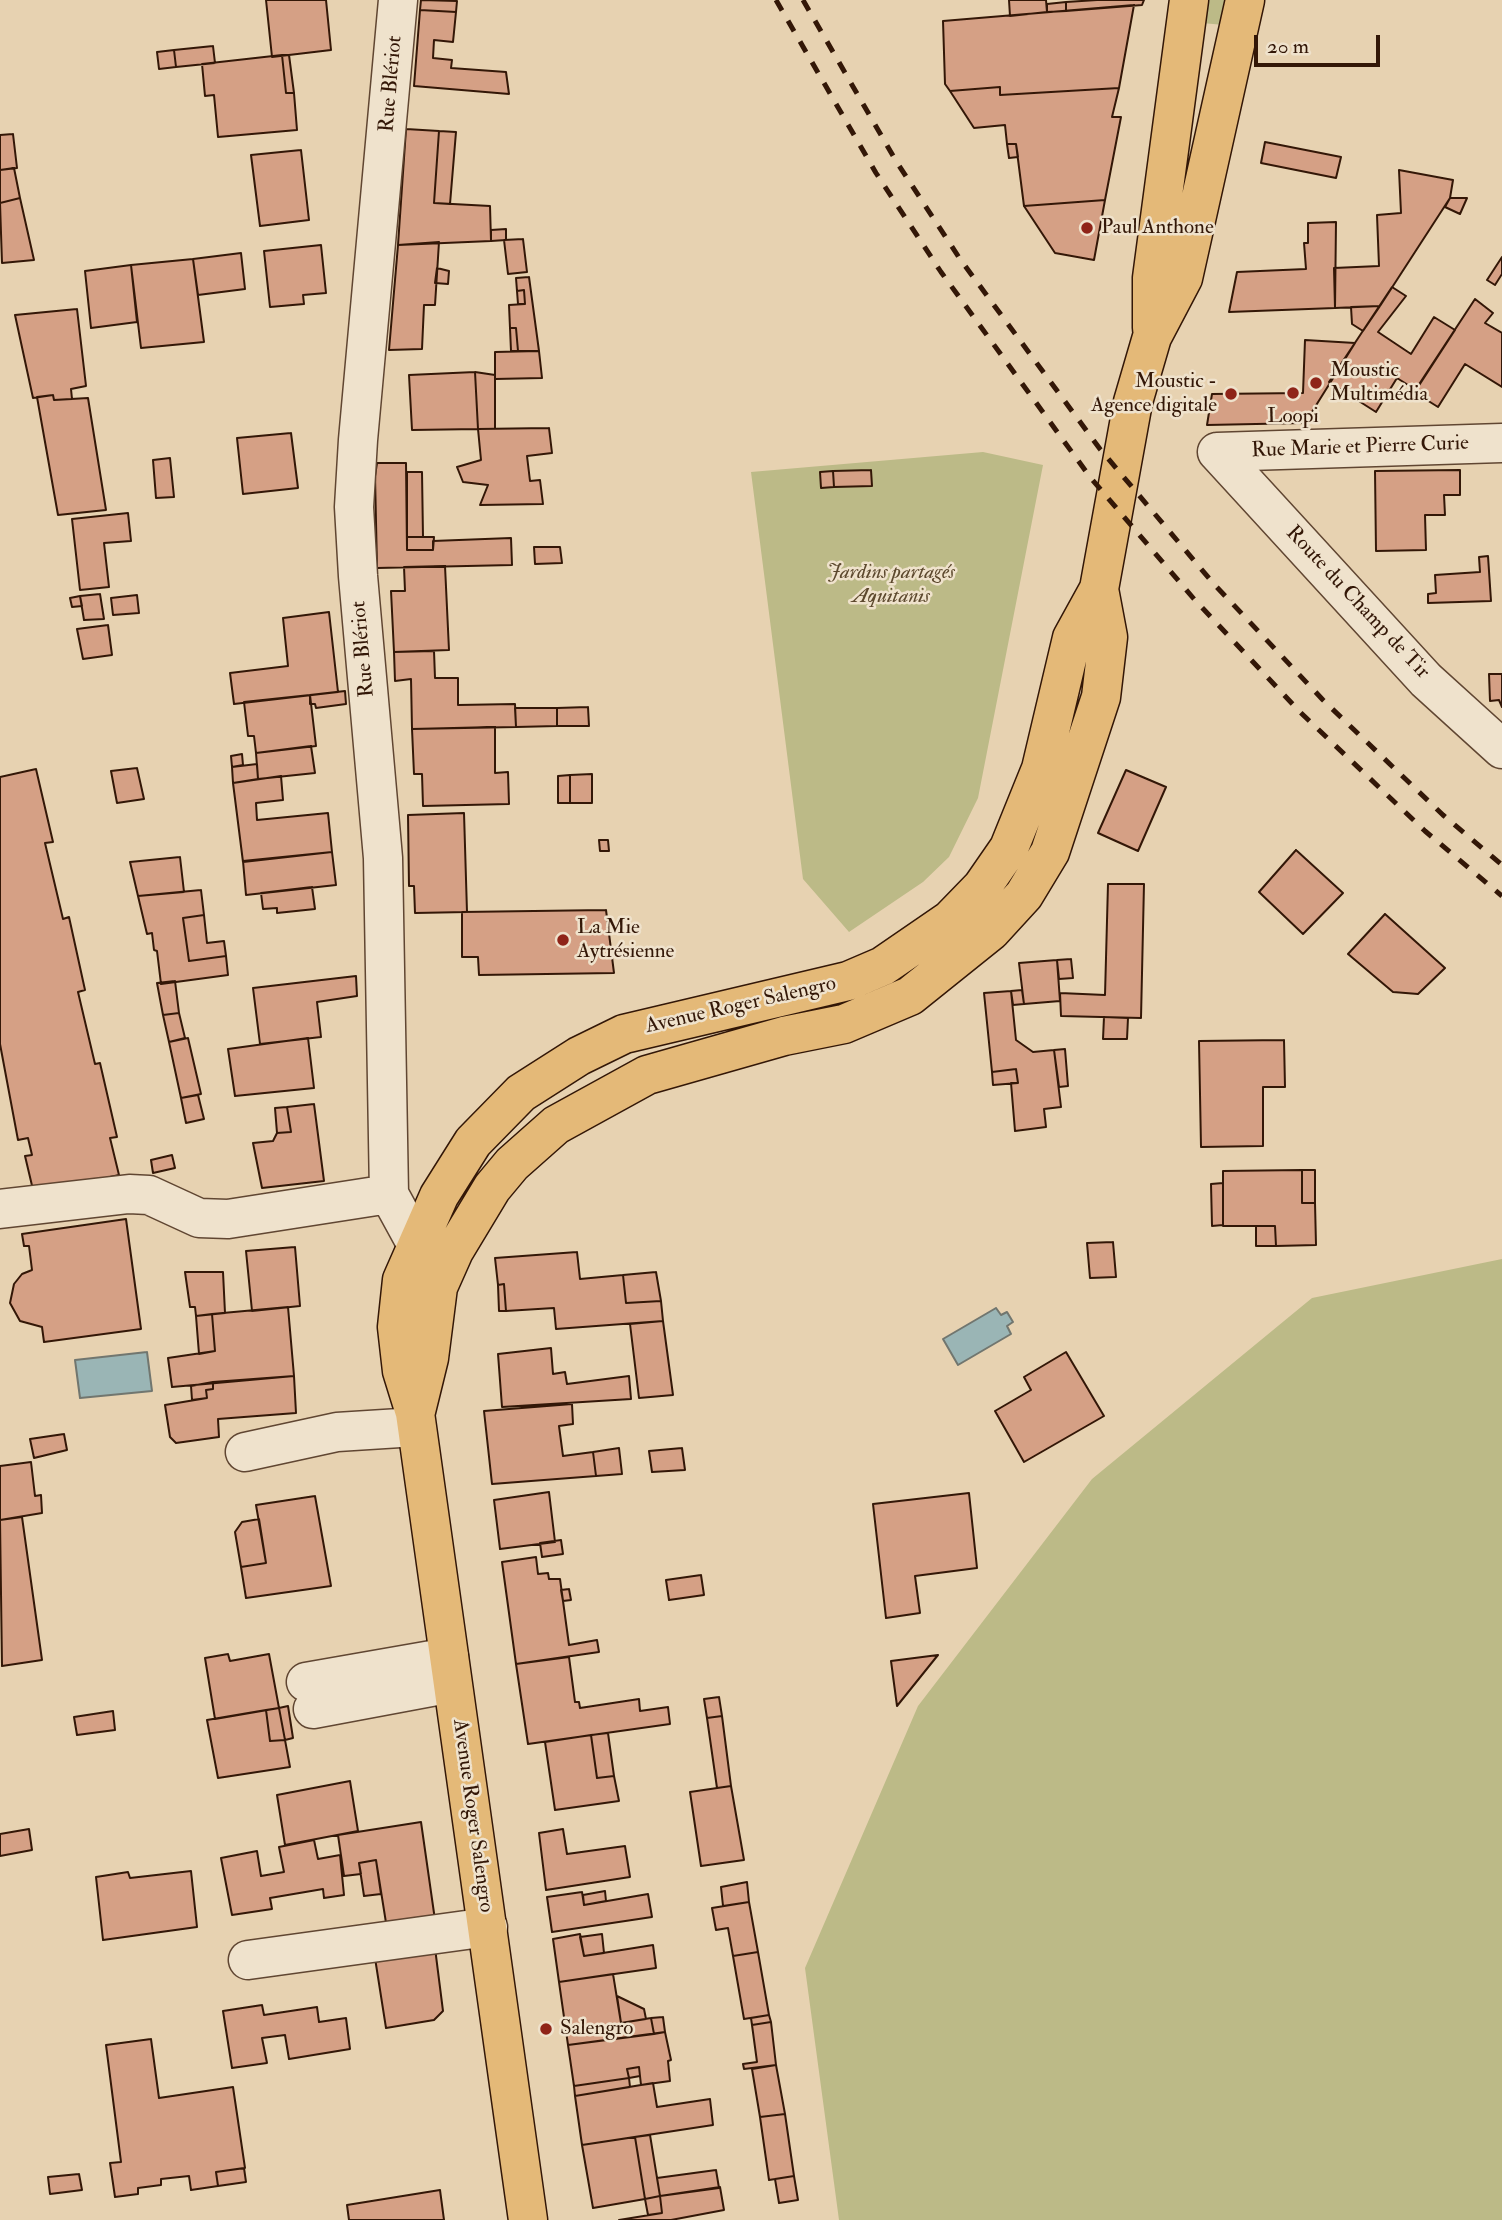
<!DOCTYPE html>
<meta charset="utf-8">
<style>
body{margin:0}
#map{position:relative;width:1502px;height:2220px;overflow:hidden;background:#e7d2b1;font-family:"IM FELL Double Pica",serif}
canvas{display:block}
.scale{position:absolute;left:1254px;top:35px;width:126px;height:32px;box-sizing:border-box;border:4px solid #331707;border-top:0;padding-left:9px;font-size:21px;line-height:24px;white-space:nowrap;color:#331707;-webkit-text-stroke:5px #efe2cc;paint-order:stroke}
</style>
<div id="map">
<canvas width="1502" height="2220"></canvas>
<div class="scale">20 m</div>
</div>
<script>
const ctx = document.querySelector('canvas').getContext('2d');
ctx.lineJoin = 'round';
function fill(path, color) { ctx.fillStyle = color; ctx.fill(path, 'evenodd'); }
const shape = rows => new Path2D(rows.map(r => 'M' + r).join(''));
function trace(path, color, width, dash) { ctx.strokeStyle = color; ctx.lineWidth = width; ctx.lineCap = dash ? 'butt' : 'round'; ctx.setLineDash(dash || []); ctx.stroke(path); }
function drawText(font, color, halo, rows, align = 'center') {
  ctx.font = font + ' "IM FELL Double Pica",serif'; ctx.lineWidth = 5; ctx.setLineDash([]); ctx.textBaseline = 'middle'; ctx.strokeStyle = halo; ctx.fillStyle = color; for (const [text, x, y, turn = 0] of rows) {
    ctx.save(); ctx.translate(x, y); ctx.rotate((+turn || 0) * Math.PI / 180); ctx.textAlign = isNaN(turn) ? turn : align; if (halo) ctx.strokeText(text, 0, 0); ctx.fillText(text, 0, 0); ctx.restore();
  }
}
fill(shape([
 [1206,0,1229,0,1224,25,1202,23],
 [983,452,1043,465,978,798,949,857,923,882,849,932,803,879,751,472],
 [1502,1259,1502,2220,839,2220,805,1968,918,1706,1092,1479,1312,1298]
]), '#bcba87');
const water = shape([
 [996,1308,1001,1315,1007,1312,1013,1322,1007,1326,1011,1334,958,1365,943,1339,996,1308],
 [147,1352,152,1391,80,1398,75,1360,147,1352]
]);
fill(water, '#9ab5b5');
trace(water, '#71766f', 2);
const building = shape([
 [266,0,326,0,331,50,272,57,266,0],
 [421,0,457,1,456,12,420,10,421,0],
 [1009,0,1046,0,1047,12,1010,16,1009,0],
 [1097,0,1144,0,1142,5,1066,11,1066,2,1097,0],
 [1066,2,1066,11,1047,12,1047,4,1066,2],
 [1134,5,1119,88,1000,95,1000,87,950,91,945,84,943,21,1134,5],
 [420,10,456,12,453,42,434,40,433,58,452,60,451,68,506,72,509,94,414,86,420,10],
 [213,46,215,63,176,67,174,50,213,46],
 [174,50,176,67,159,69,157,52,174,50],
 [282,55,289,55,294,93,286,93,282,55],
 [282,55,286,93,294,93,297,130,218,137,214,95,205,96,202,64,282,55],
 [1000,87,1000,95,1119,88,1112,117,1121,117,1105,200,1024,206,1016,144,1007,144,1005,125,974,128,950,91,1000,87],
 [406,129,439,131,434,203,490,206,491,241,398,245,406,129],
 [439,131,456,132,450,204,434,203,439,131],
 [13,134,17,168,0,170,0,135,13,134],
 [1265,142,1341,157,1336,178,1261,163,1265,142],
 [1007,144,1016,144,1018,157,1009,158,1007,144],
 [301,150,309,220,260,226,251,155,301,150],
 [14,168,20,198,0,203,0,170,14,168],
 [1399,170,1453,180,1450,198,1380,306,1335,308,1334,268,1379,266,1377,215,1401,213,1399,170],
 [20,198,34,260,2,263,0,203,20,198],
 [1450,198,1467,198,1460,214,1445,207,1450,198],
 [1105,200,1094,260,1055,253,1024,206,1105,200],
 [1336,222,1335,308,1229,312,1237,272,1306,269,1304,243,1308,243,1308,223,1336,222],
 [506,229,506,240,491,241,491,230,506,229],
 [523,239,527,272,508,274,504,240,523,239],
 [439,242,435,305,424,305,422,349,389,350,398,245,439,242],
 [321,245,326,293,303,295,304,304,270,307,264,251,321,245],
 [241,253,245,289,198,295,193,259,241,253],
 [1502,257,1502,274,1495,285,1487,280,1502,257],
 [193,259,204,342,141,348,131,265,193,259],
 [131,265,137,322,91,328,85,271,131,265],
 [437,268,449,271,448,284,435,283,437,268],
 [529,277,539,351,518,351,516,328,510,328,509,305,525,304,524,290,517,291,516,278,529,277],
 [1392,287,1406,296,1378,332,1411,354,1434,317,1455,330,1416,390,1397,378,1376,412,1329,382,1392,287],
 [524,290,525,304,518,304,517,291,524,290],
 [1475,299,1493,313,1485,323,1502,333,1502,387,1465,364,1438,407,1414,392,1475,299],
 [1380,306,1363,331,1352,324,1351,307,1380,306],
 [77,309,86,386,71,389,72,399,54,400,53,395,33,398,15,315,77,309],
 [510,328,516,328,518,351,511,351,510,328],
 [1305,340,1355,343,1305,423,1207,425,1212,394,1303,393,1305,340],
 [539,351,542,378,495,379,495,352,539,351],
 [475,372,495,375,495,429,478,429,475,372],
 [475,372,478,429,412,430,409,375,475,372],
 [53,395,54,400,88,398,106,510,58,515,37,397,53,395],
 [549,428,552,453,527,456,530,481,540,480,543,504,480,505,488,485,463,482,457,467,481,460,478,429,549,428],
 [291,433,298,488,243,494,237,438,291,433],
 [170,458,174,497,156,498,153,460,170,458],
 [377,463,406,463,407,550,433,550,433,541,511,538,512,565,377,568,375,476,377,463],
 [871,470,872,486,834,487,833,471,871,470],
 [1460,470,1460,495,1444,495,1445,515,1425,515,1426,550,1376,551,1375,471,1460,470],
 [833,471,834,487,821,488,820,472,833,471],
 [407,472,422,472,423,537,407,537,407,472],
 [128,513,131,541,104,543,109,587,80,590,72,519,128,513],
 [407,537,434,537,433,550,407,550,407,537],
 [534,547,560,547,562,563,535,564,534,547],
 [1488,556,1491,601,1428,603,1428,594,1436,593,1435,575,1480,572,1479,557,1488,556],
 [445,566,449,650,394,652,391,591,405,591,404,567,445,566],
 [100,594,104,619,84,620,80,596,100,594],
 [137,595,139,613,113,615,111,598,137,595],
 [80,596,82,606,72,607,70,598,80,596],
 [329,612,338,692,234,704,230,673,288,666,283,618,329,612],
 [108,625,112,655,83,659,77,629,108,625],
 [434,651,435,678,458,678,458,705,515,704,516,727,412,729,411,679,395,681,394,652,434,651],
 [1489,674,1502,674,1502,707,1499,700,1490,701,1489,674],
 [345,691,346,704,316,708,315,704,310,704,310,695,345,691],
 [310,695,316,746,256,753,254,736,248,736,244,702,310,695],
 [588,707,589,726,557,726,557,708,588,707],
 [515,708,557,708,557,726,516,727,515,708],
 [495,727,495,773,508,772,509,804,423,806,422,774,414,774,412,729,495,727],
 [311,746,315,773,258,779,256,753,311,746],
 [242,754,243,765,232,767,231,756,242,754],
 [257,764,258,779,233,783,232,767,257,764],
 [137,768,144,799,117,803,111,771,137,768],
 [36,769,53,842,45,843,63,919,69,917,85,990,78,992,95,1064,100,1063,117,1137,110,1138,119,1175,34,1194,25,1156,32,1155,28,1138,18,1140,0,1044,0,777,36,769],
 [1126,770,1166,787,1138,851,1098,833,1126,770],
 [592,774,592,803,570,803,570,775,592,774],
 [570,775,570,803,558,803,558,776,570,775],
 [281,776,283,800,256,803,257,820,328,813,332,852,243,862,233,783,281,776],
 [464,813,467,912,415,913,414,886,409,886,408,815,464,813],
 [599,840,608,840,609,851,600,851,599,840],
 [1296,850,1343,893,1303,934,1259,892,1296,850],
 [332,852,336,885,246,895,243,861,332,852],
 [180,857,184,892,138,896,130,862,180,857],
 [1108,884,1144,884,1141,1018,1061,1016,1060,993,1105,995,1108,884],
 [312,887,315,909,277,913,277,908,263,909,261,893,312,887],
 [201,890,204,915,183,918,189,961,226,956,228,975,161,984,157,951,154,950,152,933,147,934,138,896,201,890],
 [606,910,614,973,479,975,478,957,462,957,462,912,606,910],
 [1385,914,1445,968,1418,994,1393,992,1348,954,1385,914],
 [204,915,207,943,224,941,226,956,189,961,183,918,204,915],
 [1071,959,1073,978,1059,979,1057,960,1071,959],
 [1057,960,1060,1001,1024,1004,1019,963,1057,960],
 [356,976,357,996,317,1002,321,1037,260,1044,253,988,356,976],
 [175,981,179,1013,163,1015,157,983,175,981],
 [1022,990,1024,1004,1013,1005,1011,991,1022,990],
 [1011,991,1016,1040,1033,1052,1054,1050,1061,1107,1044,1109,1046,1127,1015,1131,1011,1083,1018,1083,1016,1069,992,1072,984,993,1011,991],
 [179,1013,185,1038,169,1042,163,1015,179,1013],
 [1104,1017,1128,1018,1127,1039,1103,1039,1104,1017],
 [188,1038,201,1094,181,1098,169,1042,188,1038],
 [308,1038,314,1088,235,1096,228,1049,308,1038],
 [1284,1040,1285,1087,1263,1087,1263,1146,1201,1147,1199,1041,1284,1040],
 [1065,1049,1068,1086,1059,1087,1054,1050,1065,1049],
 [1016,1069,1018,1083,993,1085,992,1072,1016,1069],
 [198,1095,204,1119,186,1123,181,1098,198,1095],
 [314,1104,324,1181,262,1188,253,1143,273,1141,277,1133,291,1132,287,1107,314,1104],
 [287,1107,291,1132,277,1133,275,1108,287,1107],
 [172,1155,175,1168,153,1173,151,1160,172,1155],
 [1302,1170,1315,1170,1315,1203,1302,1203,1302,1170],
 [1302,1170,1302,1203,1315,1203,1316,1245,1276,1246,1275,1226,1223,1226,1223,1171,1302,1170],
 [1223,1183,1223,1225,1212,1226,1211,1184,1223,1183],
 [126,1219,141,1329,44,1342,42,1327,20,1321,10,1303,14,1284,22,1274,32,1270,29,1246,24,1246,22,1234,126,1219],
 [1256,1226,1275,1226,1276,1246,1256,1246,1256,1226],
 [1113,1242,1116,1277,1090,1278,1087,1243,1113,1242],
 [295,1247,300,1306,252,1311,246,1251,295,1247],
 [577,1252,580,1279,623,1275,626,1303,661,1301,663,1321,556,1329,554,1308,506,1311,504,1284,498,1285,495,1258,577,1252],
 [185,1272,223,1272,225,1313,196,1316,195,1307,190,1307,185,1272],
 [656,1272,661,1301,626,1303,623,1275,656,1272],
 [504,1284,506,1311,499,1311,498,1285,504,1284],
 [288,1307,294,1376,172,1387,168,1358,215,1351,212,1314,288,1307],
 [212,1314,215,1351,199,1354,196,1316,212,1314],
 [663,1321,673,1395,639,1398,630,1324,663,1321],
 [551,1348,553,1374,565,1372,567,1384,629,1376,631,1399,502,1407,498,1354,551,1348],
 [1066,1352,1104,1416,1024,1462,995,1411,1031,1390,1024,1377,1066,1352],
 [294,1376,296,1413,218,1419,219,1437,176,1443,170,1437,165,1405,207,1398,206,1390,213,1389,213,1382,294,1376],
 [213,1382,213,1389,206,1390,207,1398,192,1400,191,1386,213,1382],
 [572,1404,573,1424,559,1426,563,1456,593,1452,596,1476,492,1484,484,1411,572,1404],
 [64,1434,67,1450,34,1458,30,1439,64,1434],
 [619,1448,622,1474,596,1476,593,1452,619,1448],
 [682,1448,685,1470,652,1472,649,1451,682,1448],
 [31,1462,35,1496,41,1495,42,1513,0,1520,0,1466,31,1462],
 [549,1492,555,1542,500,1549,494,1500,549,1492],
 [969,1493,977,1568,915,1576,920,1613,886,1618,873,1504,969,1493],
 [315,1496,331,1586,246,1598,241,1567,266,1563,256,1505,315,1496],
 [22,1517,42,1660,2,1666,0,1520,22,1517],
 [259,1519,266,1563,241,1567,235,1532,242,1522,259,1519],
 [561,1540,563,1554,542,1557,540,1543,561,1540],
 [536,1557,538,1574,548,1573,549,1579,560,1579,569,1645,597,1640,599,1652,516,1664,502,1562,536,1557],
 [701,1575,704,1595,669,1600,666,1580,701,1575],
 [569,1589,571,1600,563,1601,561,1590,569,1589],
 [228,1654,230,1661,269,1654,279,1708,215,1719,205,1658,228,1654],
 [938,1655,897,1706,891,1661,938,1655],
 [569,1657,575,1702,579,1702,580,1708,639,1699,640,1711,668,1707,670,1724,528,1744,516,1664,569,1657],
 [719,1697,722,1716,707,1718,704,1699,719,1697],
 [288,1706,293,1738,285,1740,279,1708,288,1706],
 [279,1708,285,1740,270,1741,266,1710,279,1708],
 [266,1710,270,1741,285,1740,290,1767,218,1778,207,1720,266,1710],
 [113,1711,115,1730,77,1735,74,1717,113,1711],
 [722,1716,731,1786,717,1788,707,1718,722,1716],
 [608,1733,614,1776,597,1778,591,1735,608,1733],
 [591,1735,597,1778,614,1776,619,1801,555,1810,545,1742,591,1735],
 [350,1781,358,1831,285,1845,277,1795,350,1781],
 [731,1786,744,1860,701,1866,690,1792,731,1786],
 [421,1822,435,1920,387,1929,376,1860,359,1863,361,1874,344,1876,338,1835,421,1822],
 [29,1829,32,1850,0,1856,0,1834,29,1829],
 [563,1829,567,1854,625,1846,630,1877,546,1890,539,1833,563,1829],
 [314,1840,318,1859,340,1855,344,1895,324,1898,323,1889,270,1898,272,1909,232,1915,221,1858,257,1851,261,1876,284,1872,279,1847,314,1840],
 [376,1860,381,1894,364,1896,359,1863,376,1860],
 [191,1871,197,1927,103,1940,96,1877,128,1872,130,1878,191,1871],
 [747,1882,749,1902,723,1906,721,1887,747,1882],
 [605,1891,606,1901,584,1905,583,1895,605,1891],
 [582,1892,584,1905,648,1894,652,1917,552,1932,547,1897,582,1892],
 [749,1902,758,1952,733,1956,728,1928,716,1930,712,1908,749,1902],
 [580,1934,584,1956,653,1945,656,1968,559,1982,553,1939,580,1934],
 [602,1934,604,1953,584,1956,580,1937,602,1934],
 [435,1948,443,2011,434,2020,386,2028,375,1958,435,1948],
 [758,1952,769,2015,744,2019,733,1956,758,1952],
 [613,1974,621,2023,651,2018,654,2034,568,2045,559,1982,613,1974],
 [617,1996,644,2009,646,2019,621,2023,617,1996],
 [262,2005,264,2015,317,2007,319,2022,346,2018,350,2049,289,2059,285,2035,262,2038,267,2063,232,2068,223,2011,262,2005],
 [769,2015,771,2022,752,2025,751,2018,769,2015],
 [663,2017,665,2032,654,2034,651,2018,663,2017],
 [771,2022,776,2065,744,2069,743,2064,757,2062,752,2025,771,2022],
 [665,2032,671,2060,668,2061,670,2081,641,2085,639,2067,627,2069,629,2078,574,2086,568,2045,665,2032],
 [151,2039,159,2098,233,2087,245,2168,216,2172,218,2186,191,2190,189,2176,161,2179,161,2185,138,2188,138,2194,115,2197,110,2163,121,2162,106,2045,151,2039],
 [776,2065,785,2114,760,2117,752,2069,776,2065],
 [639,2067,640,2076,629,2078,627,2069,639,2067],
 [629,2078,630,2087,575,2096,574,2086,629,2078],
 [653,2083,657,2107,710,2099,713,2125,582,2145,575,2096,653,2083],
 [785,2114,794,2176,769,2180,760,2117,785,2114],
 [650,2135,660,2196,645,2199,635,2137,650,2135],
 [635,2137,645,2199,593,2208,582,2145,635,2137],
 [244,2168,246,2182,218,2186,216,2172,244,2168],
 [716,2170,719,2188,660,2196,657,2178,716,2170],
 [79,2174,82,2190,50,2194,48,2177,79,2174],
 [794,2176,798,2200,779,2203,775,2179,794,2176],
 [720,2187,724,2210,671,2220,619,2220,662,2213,660,2196,720,2187],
 [440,2190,444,2220,349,2220,347,2205,440,2190],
 [660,2196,662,2213,648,2215,645,2199,660,2196]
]);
fill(building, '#d5a085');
trace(building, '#331707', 2);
const minor = shape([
 [398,0,358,440,354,507,358,576,383,858,389,1194,430,1269],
 [1217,452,1426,680,1502,749],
 [1217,452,1502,443],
 [0,1209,129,1194,149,1195,199,1218,228,1219,389,1194],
 [245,1452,337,1432,416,1427],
 [306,1682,449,1657],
 [313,1709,452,1683],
 [248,1960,488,1927]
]);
const major = shape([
 [1152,328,1152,278,1189,0],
 [416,1411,429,1358,438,1287,454,1251,492,1188,512,1164,556,1125,647,1075,784,1036,844,1024,910,996,991,931,1024,895,1050,852,1101,697,1108,637,1099,589],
 [528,2220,415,1413,402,1371,397,1327,402,1280,439,1196,473,1142,521,1093,579,1056,624,1034,848,981,883,966,950,920,982,887,1009,848,1041,769,1072,638,1099,589,1133,402,1152,337,1183,278,1245,0]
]);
trace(minor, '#604632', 41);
trace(major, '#331707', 41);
trace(minor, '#efe2cc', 38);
trace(major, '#e4b978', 38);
trace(shape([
 [776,0,876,173,941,272,1090,477,1194,599,1300,712,1425,831,1502,896],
 [803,0,896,161,960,259,1100,449,1213,583,1323,700,1443,815,1502,865]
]), '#331707', 5, [12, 12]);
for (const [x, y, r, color] of [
 [1087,228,7,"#8f2418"],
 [1316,383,7,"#8f2418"],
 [1293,393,7,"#8f2418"],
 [1231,394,7,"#8f2418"],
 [563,940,7,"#8f2418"],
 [546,2029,7,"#8f2418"]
]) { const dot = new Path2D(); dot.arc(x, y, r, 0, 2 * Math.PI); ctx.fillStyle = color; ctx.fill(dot); trace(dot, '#efe2cc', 2.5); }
drawText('21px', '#331707', '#efe2cc', [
 ["Rue Blériot",392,84,-85],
 ["Rue Marie et Pierre Curie",1360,448,-2],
 ["Route du Champ de Tir",1357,603,47],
 ["Rue Blériot",364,649,-95],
 ["Avenue Roger Salengro",741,1006,-13],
 ["Avenue Roger Salengro",472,1816,82]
]);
drawText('21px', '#331707', '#efe2cc', [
 ["Paul Anthone",1101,228],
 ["Moustic",1330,371],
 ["Multimédia",1330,395],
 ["Moustic -",1217,382,"right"],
 ["Agence digitale",1217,406,"right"],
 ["Loopi",1293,417,"center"],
 ["La Mie",577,928],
 ["Aytrésienne",577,952],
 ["Salengro",560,2029]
], 'left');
drawText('italic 21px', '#5c482d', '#efe2cc', [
 ["Jardins partagés",891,573],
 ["Aquitanis",891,597]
]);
</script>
